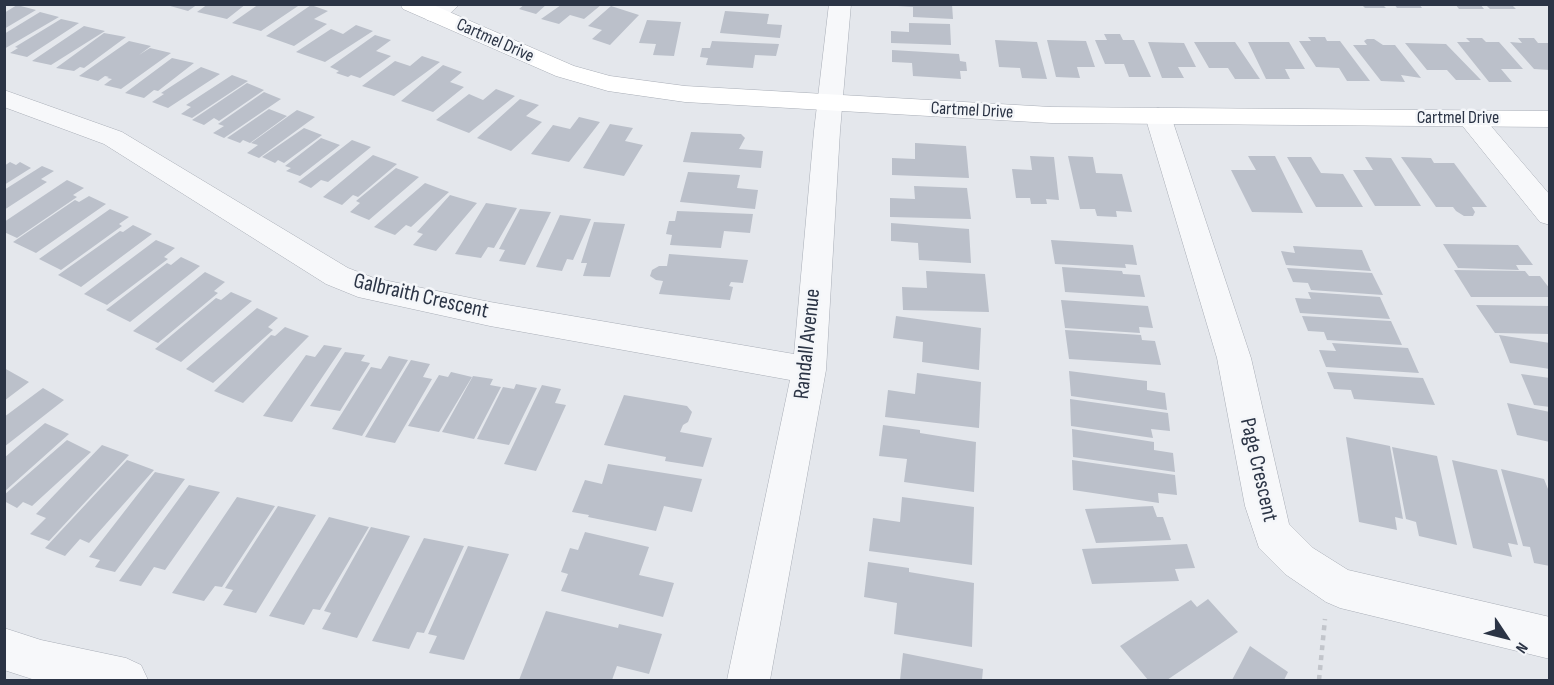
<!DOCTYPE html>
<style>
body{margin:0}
#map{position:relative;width:1554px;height:685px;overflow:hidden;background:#e4e7ec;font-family:"Sofia Sans Condensed",sans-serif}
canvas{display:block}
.frame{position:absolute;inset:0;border:6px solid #2b3445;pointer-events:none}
.north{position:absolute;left:1476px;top:607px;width:60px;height:60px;-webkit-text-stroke:4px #f4f6f9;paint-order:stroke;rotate:125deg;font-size:16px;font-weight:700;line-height:24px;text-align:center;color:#2b3445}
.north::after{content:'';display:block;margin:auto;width:21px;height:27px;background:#2b3445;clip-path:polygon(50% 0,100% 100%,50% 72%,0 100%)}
</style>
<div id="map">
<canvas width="1554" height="685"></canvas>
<div class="frame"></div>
<div class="north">N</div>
</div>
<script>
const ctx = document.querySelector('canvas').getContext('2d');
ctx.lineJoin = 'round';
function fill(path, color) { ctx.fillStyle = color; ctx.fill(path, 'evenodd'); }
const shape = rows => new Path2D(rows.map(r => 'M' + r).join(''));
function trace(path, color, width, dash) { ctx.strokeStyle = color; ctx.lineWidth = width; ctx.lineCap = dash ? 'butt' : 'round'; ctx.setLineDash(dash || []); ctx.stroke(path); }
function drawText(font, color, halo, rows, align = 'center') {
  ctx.font = font + ' "Sofia Sans Condensed",sans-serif'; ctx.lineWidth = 5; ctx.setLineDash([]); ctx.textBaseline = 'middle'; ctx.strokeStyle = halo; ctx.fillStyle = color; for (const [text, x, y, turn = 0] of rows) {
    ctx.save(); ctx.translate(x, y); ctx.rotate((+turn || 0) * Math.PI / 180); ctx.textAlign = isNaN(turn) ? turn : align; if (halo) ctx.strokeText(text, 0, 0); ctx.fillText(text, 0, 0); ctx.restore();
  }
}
fill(shape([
 [163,4,198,4,188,11],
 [208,4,246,4,227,19,197,12],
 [259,4,276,5,301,4,261,31,232,23],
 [525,4,547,4,536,14,519,9],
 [898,4,952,4,953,19,913,17,913,7,898,6],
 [1394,4,1419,4,1422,8,1397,8],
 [1455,4,1480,4,1484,9,1459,9],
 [1485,4,1511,4,1516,9,1490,9],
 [17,5,36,10,4,29,4,13],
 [311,5,328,11,314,19,327,24,294,46,266,36],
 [561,5,601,5,584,19,570,15,559,24,541,19],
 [1362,5,1383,5,1386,8,1365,8],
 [611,6,639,15,610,45,592,39,602,30,588,26],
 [725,11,769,14,767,24,782,25,780,38,720,33],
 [40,12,59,17,4,49,4,34],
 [61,19,79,23,27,57,10,53,18,48,15,47],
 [647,20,681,22,674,56,653,55,656,44,639,43],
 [909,23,950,24,951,45,891,43,891,31,909,32],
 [356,25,373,31,325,62,296,52,331,29,343,34],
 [84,26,105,31,51,65,32,61],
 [104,33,126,37,84,68,80,67,74,71,56,68],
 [1104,34,1120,34,1123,40,1134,40,1151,77,1129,77,1124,64,1105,64,1095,40,1107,40],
 [375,35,391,40,376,51,391,56,360,78,351,75,348,77,336,73,339,71,330,67],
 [1308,37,1325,37,1327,41,1340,41,1370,81,1347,81,1339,68,1316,67,1299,41,1311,41],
 [1466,38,1482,38,1486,42,1499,42,1523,69,1501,69,1512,82,1489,82,1457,42,1470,42],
 [1518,38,1534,38,1538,43,1550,43,1550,70,1534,69,1510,42,1522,43],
 [1367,39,1374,39,1383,45,1395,45,1421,78,1401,75,1405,82,1381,81,1353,45,1367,45,1364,41],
 [995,40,1037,42,1047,79,1022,78,1020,68,999,67],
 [1047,40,1086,41,1095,67,1077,67,1080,78,1056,77],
 [129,41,151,46,139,55,150,48,171,53,121,89,104,85,112,79,107,78,109,77,105,76,98,81,79,76],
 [712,41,755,43,779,44,776,56,755,55,753,68,706,65,708,58,700,57,702,48,710,48],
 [1148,42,1184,43,1196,67,1178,67,1184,78,1162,78],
 [1194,42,1235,42,1260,79,1235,79,1228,68,1209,68],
 [1248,42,1289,42,1305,69,1285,69,1290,79,1266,79],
 [1405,43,1446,44,1481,80,1456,80,1447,70,1427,70],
 [892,50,959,54,960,61,966,62,967,71,960,71,961,79,913,76,912,63,892,62],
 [422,56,440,62,394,96,362,86,395,61,410,66],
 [172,58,194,63,158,91,154,90,144,98,125,93],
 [443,65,462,72,450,82,464,87,433,112,401,101],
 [201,67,220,74,168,108,152,102,164,94,161,93],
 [232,75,248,81,192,118,181,114,191,107,186,105],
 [247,83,264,90,219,121,214,118,204,125,192,120],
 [496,89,515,96,469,133,436,120,469,94,483,100],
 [264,92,281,99,224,138,213,133,224,126,218,124],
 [520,99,539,105,526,116,542,122,511,151,477,138],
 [269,109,287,116,250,143,243,140,240,143,227,138],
 [297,110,315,117,259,158,247,153,258,145,251,143],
 [579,117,600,122,569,162,531,154,553,125,570,129],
 [610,124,633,128,625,141,643,145,624,176,583,168],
 [304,128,322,135,284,163,278,160,275,163,262,157],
 [691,132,741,134,745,138,739,149,763,151,761,168,683,162],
 [321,138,340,145,300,176,286,171,291,168,285,166],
 [352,140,371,147,328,182,321,180,311,188,298,182],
 [915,143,966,146,969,178,892,175,892,158,915,159],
 [373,155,397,164,358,197,353,195,342,205,323,197],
 [1030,156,1054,157,1059,200,1046,199,1047,204,1031,204,1030,198,1016,198,1012,169,1032,170],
 [1068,156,1093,157,1096,173,1122,174,1132,212,1116,211,1117,217,1097,216,1095,209,1080,209],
 [1248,156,1275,156,1303,213,1252,212,1231,170,1256,170],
 [1287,157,1311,157,1321,173,1343,174,1363,207,1316,207],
 [1365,157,1391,158,1421,206,1375,206,1353,170,1373,170],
 [1401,157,1431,158,1434,163,1454,163,1487,207,1472,207,1475,212,1473,216,1464,216,1456,211,1453,207,1436,207],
 [10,162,16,165,20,162,31,168,4,185,4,166],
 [42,166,54,171,41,179,47,182,4,210,4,190],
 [396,168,419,177,369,220,350,212,360,203,356,201],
 [688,172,740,175,737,188,758,190,755,209,680,202],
 [67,180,84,188,73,195,77,197,17,238,4,232,4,222],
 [425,183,449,192,411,227,406,225,395,235,374,227],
 [914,186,967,188,971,219,890,217,890,198,915,199],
 [450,195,477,203,436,251,413,245,423,234,417,232],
 [89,196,106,204,36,253,13,242,75,200,79,202],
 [486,203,517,208,494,248,488,247,481,258,455,254],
 [110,209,129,217,119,224,122,226,61,270,39,259],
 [520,209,551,212,525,265,499,261,505,250,499,249],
 [677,211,753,214,750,233,724,231,721,248,670,245,672,235,666,234,669,221,675,221],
 [560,215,591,219,573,260,567,259,562,271,536,267],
 [594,222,625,224,610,277,583,276,587,263,581,263],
 [891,223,969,229,971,263,919,260,918,243,891,241],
 [133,225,152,234,81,287,58,275,120,231,123,232],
 [156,240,175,248,164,257,168,259,107,305,84,294],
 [1051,240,1133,245,1137,265,1125,264,1126,268,1055,264],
 [1443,244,1518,245,1533,265,1516,265,1519,270,1458,268],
 [1293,246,1362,250,1371,271,1286,265,1281,251,1295,253],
 [669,254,748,260,743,283,731,282,729,286,733,287,730,300,659,294,663,281,656,280,650,276,652,270,659,266,667,266],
 [181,257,200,266,130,322,106,310,167,263,171,265],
 [1062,267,1122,271,1123,274,1140,275,1145,297,1065,292],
 [1287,268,1372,273,1383,295,1311,290,1308,283,1293,282],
 [1454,270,1525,271,1529,276,1540,276,1550,289,1550,297,1471,297],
 [926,271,985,274,989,312,903,310,902,287,927,288],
 [205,272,225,282,214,291,218,293,158,343,133,331],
 [231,292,252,301,181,362,155,349,216,298,221,300],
 [1308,292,1380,297,1390,319,1300,313,1295,298,1311,299],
 [1061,300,1148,306,1153,328,1139,327,1140,333,1065,328],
 [1476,305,1550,306,1550,334,1495,333],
 [257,308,278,318,268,327,273,330,213,383,186,369],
 [896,316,981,328,979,370,922,362,923,342,893,338],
 [1302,316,1391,321,1402,345,1327,340,1324,332,1308,331],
 [285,327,309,336,243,403,214,391,271,335,275,336],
 [1065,330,1141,335,1142,340,1155,341,1161,365,1069,359],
 [1499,335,1550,343,1550,369,1510,363],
 [1332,343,1408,348,1419,373,1326,367,1319,350,1336,351],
 [324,345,342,348,292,422,263,416,306,355,315,357],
 [345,352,365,355,361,361,370,363,340,411,310,406],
 [389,356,408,360,362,436,332,429,371,367,381,369],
 [411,360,430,364,423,377,432,379,395,443,365,437],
 [4,368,29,382,4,401],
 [1069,371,1147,381,1147,390,1165,393,1167,410,1071,396],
 [451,372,472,377,439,432,408,426,439,375,448,377],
 [1327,372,1423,378,1435,405,1354,399,1351,390,1334,389],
 [917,373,981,382,979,428,885,417,888,390,915,394],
 [1521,374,1550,378,1550,407,1534,405],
 [473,376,493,379,490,385,501,387,474,439,442,432],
 [516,384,537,388,509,445,477,439,503,387,514,389],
 [542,385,561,389,555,403,566,405,536,471,504,464],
 [43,388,64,400,4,447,4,417],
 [624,395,687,406,692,412,688,422,683,425,680,432,712,438,703,467,665,461,666,457,604,445],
 [1070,399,1168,413,1170,431,1151,429,1153,438,1071,426],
 [1507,403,1550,412,1550,442,1517,435],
 [45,423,69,434,4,492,4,458],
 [883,425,920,430,920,433,976,442,974,492,904,482,907,459,879,456],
 [1072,429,1154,442,1154,450,1173,453,1175,472,1073,457],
 [1346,437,1390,446,1403,519,1395,517,1397,530,1359,522],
 [67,440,91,452,32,506,23,502,17,508,4,501,4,495],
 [102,445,129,455,49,541,30,534,46,518,36,514],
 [1392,447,1437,456,1457,545,1419,536,1416,522,1406,519],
 [127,460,154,470,89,543,80,539,65,556,45,548],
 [1072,460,1175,475,1177,495,1158,493,1159,503,1073,490],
 [1452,460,1497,470,1518,545,1508,543,1512,557,1473,548],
 [608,464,702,479,692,512,664,506,656,531,588,517,589,515,572,512,585,480,602,484],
 [1501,469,1544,479,1550,494,1550,566,1534,563,1530,547,1523,546],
 [155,472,185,479,115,572,95,567,100,560,89,557],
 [189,485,220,492,165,570,154,567,141,586,119,581],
 [237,497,275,506,222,587,215,586,204,601,172,593],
 [902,497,974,507,972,565,869,551,873,518,900,522],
 [278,506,316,515,256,613,223,605,233,590,225,588],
 [1153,506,1157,517,1163,517,1171,540,1096,543,1085,509],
 [329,517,369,527,320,610,313,609,304,625,269,616],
 [371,527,410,536,357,638,322,629,331,613,324,611],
 [585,532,649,547,639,575,674,583,663,617,561,591,568,574,561,572,570,548,578,550],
 [424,538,464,546,424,633,417,632,409,649,372,641],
 [1187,544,1195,568,1175,569,1179,581,1092,584,1082,549],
 [468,546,509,554,464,660,429,653,437,636,428,634],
 [868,562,909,568,909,572,974,583,972,647,894,634,897,603,864,597],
 [1208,599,1238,632,1167,680,1148,680,1120,646,1191,600,1197,607],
 [546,611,618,628,619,624,662,634,649,674,617,666,612,680,519,680],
 [1250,646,1288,672,1284,680,1232,680],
 [903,653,983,669,982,680,900,680]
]), '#bbc0ca');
const street = shape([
 [434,4,460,4,443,20,435,22,427,20,423,15,434,4],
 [829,4,851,4,840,131,826,370,770,680,727,680,790,380,490,326,358,297,326,284,104,144,4,107,4,90,122,132,348,268,374,278,490,302,794,354,814,131,829,4],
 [1158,108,1167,110,1171,116,1251,358,1289,524,1313,548,1348,570,1550,617,1550,659,1340,608,1326,602,1285,574,1259,548,1245,506,1217,358,1145,116,1149,110,1158,108],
 [1470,110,1479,112,1550,195,1550,225,1540,222,1461,124,1457,118,1461,112,1470,110],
 [4,628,41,640,126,658,141,665,148,680,35,680,4,670,4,628]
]);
const secondary = shape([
 [400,4,431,4,574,66,610,76,685,86,1051,107,1550,111,1550,127,1051,123,685,102,608,91,556,76,403,9,400,4]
]);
trace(street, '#a9aeb7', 1);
trace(secondary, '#a9aeb7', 1);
trace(shape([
 [1319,680,1325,619]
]), '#c2c5cb', 4.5, [5, 5]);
fill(street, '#f7f8fa');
fill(secondary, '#fff');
drawText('18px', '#2b3445', '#f4f6f9', [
 ["Cartmel Drive",495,41,24],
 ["Cartmel Drive",972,111,3],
 ["Cartmel Drive",1458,118]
]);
drawText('22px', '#2b3445', '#f4f6f9', [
 ["Galbraith Crescent",421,297,13],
 ["Randall Avenue",808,344,-84],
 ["Page Crescent",1258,470,77]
]);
</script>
